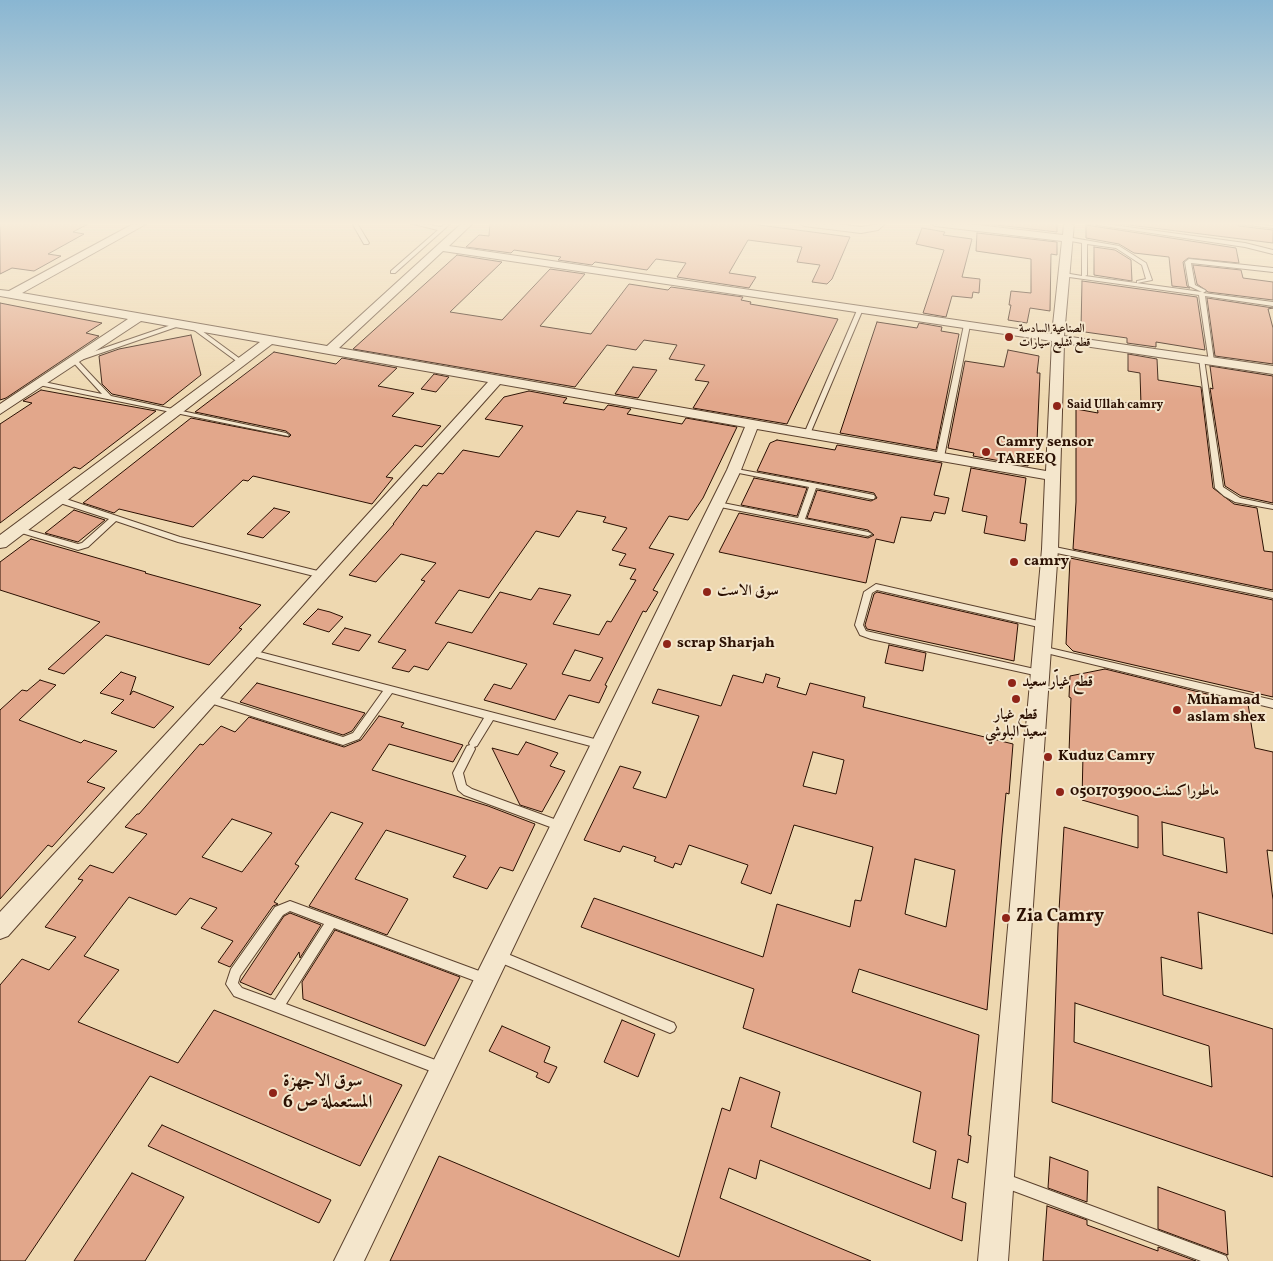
<!DOCTYPE html>
<meta charset="utf-8">
<style>
body{margin:0}
canvas{display:block;background:#eed8b0}
</style>
<canvas width="1273" height="1261"></canvas>
<script>
const ctx = document.querySelector('canvas').getContext('2d');
ctx.lineJoin = 'round';
function fill(path, color) { ctx.fillStyle = color; ctx.fill(path, 'evenodd'); }
const shape = rows => new Path2D(rows.map(r => 'M' + r).join(''));
function trace(path, color, width, dash) { ctx.strokeStyle = color; ctx.lineWidth = width; ctx.lineCap = dash ? 'butt' : 'round'; ctx.setLineDash(dash || []); ctx.stroke(path); }
function drawText(font, color, halo, rows, align = 'center') {
  ctx.font = font + ' Vollkorn,Amiri,serif'; ctx.lineWidth = 4; ctx.setLineDash([]); ctx.textBaseline = 'middle'; ctx.strokeStyle = halo; ctx.fillStyle = color; for (const [text, x, y, turn = 0] of rows) {
    ctx.save(); ctx.translate(x, y); ctx.rotate((+turn || 0) * Math.PI / 180); ctx.textAlign = isNaN(turn) ? turn : align; if (halo) ctx.strokeText(text, 0, 0); ctx.fillText(text, 0, 0); ctx.restore();
  }
}
const building = shape([
 [0,223,90,223,73,232,84,234,48,254,61,256,34,271,12,268,0,274,0,223],
 [490,223,744,223,850,237,832,279,827,284,812,282,820,265,797,262,802,247,748,240,729,273,756,277,749,288,677,277,686,263,656,259,647,270,595,262,592,265,558,260,561,257,514,250,511,253,466,247,479,235,489,236,490,223],
 [979,223,1057,223,1057,232,979,223],
 [1113,223,1235,223,1239,226,1273,230,1273,243,1113,223],
 [1086,225,1236,248,1239,263,1188,258,1183,262,1187,286,1190,288,1172,286,1169,257,1134,253,1119,244,1086,238,1086,225],
 [922,228,945,232,943,235,972,239,962,277,980,279,979,293,973,292,972,298,952,296,946,317,923,313,944,250,916,244,922,228],
 [977,233,1057,242,1057,255,1051,254,1050,311,1030,308,1027,323,1008,320,1011,305,1009,305,1011,291,1031,293,1031,259,976,251,977,233],
 [1094,247,1115,250,1131,260,1132,281,1094,275,1094,247],
 [457,255,502,262,450,312,502,320,550,269,585,274,540,326,591,334,629,284,668,290,671,287,743,297,741,300,751,302,750,304,838,319,787,424,693,408,709,382,695,380,705,365,669,359,677,345,644,340,636,350,607,345,575,387,353,349,457,255],
 [1193,265,1241,270,1243,278,1273,282,1273,300,1208,292,1197,284,1193,265],
 [1082,281,1197,297,1205,350,1156,342,1156,347,1127,343,1127,338,1085,332,1081,329,1082,281],
 [1207,298,1273,308,1268,309,1273,328,1273,364,1215,356,1207,298],
 [0,303,102,323,86,333,99,336,6,398,0,400,0,303],
 [877,322,917,328,919,323,942,327,941,331,959,334,936,450,840,433,877,322],
 [191,335,201,375,163,405,112,394,102,384,99,356,119,349,191,335],
 [1008,350,1039,356,1037,373,1040,373,1036,464,1028,463,1028,466,973,456,974,453,948,448,965,361,1004,367,1008,350],
 [274,352,336,364,342,358,397,368,378,386,414,393,392,416,441,426,422,447,415,445,386,477,393,478,372,504,253,476,248,481,243,480,193,527,119,509,114,513,83,503,191,418,289,437,291,435,286,431,195,412,274,352],
 [1128,354,1157,359,1158,380,1201,387,1213,488,1234,504,1257,508,1264,551,1273,552,1273,590,1073,549,1076,502,1076,409,1098,413,1096,398,1141,405,1140,373,1128,371,1128,354],
 [1210,366,1273,376,1273,503,1241,496,1225,486,1210,388,1213,389,1210,366],
 [633,367,657,370,638,398,615,394,633,367],
 [434,374,449,377,436,392,421,389,434,374],
 [41,390,156,411,80,469,74,467,0,523,0,424,32,403,23,401,41,390],
 [529,391,567,398,563,403,604,410,608,405,631,409,627,414,682,424,686,418,737,427,703,498,688,520,669,516,649,548,674,554,653,590,658,592,646,612,643,611,605,685,607,686,599,703,569,695,555,720,484,700,494,684,511,689,527,664,448,642,428,670,414,666,409,672,392,668,406,650,378,642,425,581,421,580,436,563,401,554,376,582,349,575,394,524,393,524,423,485,427,486,438,473,443,474,463,450,499,457,523,426,485,419,504,397,529,391],
 [577,511,606,517,603,522,627,528,612,550,626,554,619,565,636,569,630,579,636,580,611,622,607,621,599,635,553,624,571,595,539,588,531,600,500,592,472,633,435,623,459,590,489,598,536,531,559,537,577,511],
 [575,650,603,658,590,681,562,674,575,650],
 [777,440,835,450,837,445,942,463,934,495,949,498,945,514,934,512,931,521,901,517,894,543,876,539,866,583,719,552,739,513,868,538,874,535,868,530,807,518,817,490,871,501,877,498,874,493,757,471,770,443,777,440],
 [971,468,1026,478,1020,523,1027,524,1025,541,984,533,987,516,962,511,971,468],
 [754,478,807,488,797,516,741,505,754,478],
 [274,508,290,512,263,538,247,534,274,508],
 [74,510,105,520,78,542,45,533,74,510],
 [31,539,146,572,145,573,261,605,239,628,242,629,209,665,106,635,64,674,48,669,100,622,0,590,0,562,31,539],
 [1070,558,1273,600,1273,697,1073,651,1066,644,1070,558],
 [877,592,1018,624,1014,661,867,629,865,625,874,594,877,592],
 [318,609,330,612,343,617,329,632,303,624,318,609],
 [345,628,371,635,359,651,332,644,345,628],
 [889,645,926,653,923,671,885,663,889,645],
 [1105,669,1248,704,1255,748,1273,752,1273,851,1267,850,1273,900,1273,934,1198,912,1202,969,1161,957,1163,995,1273,1029,1273,1177,1052,1102,1058,927,1064,827,1138,848,1138,816,1082,800,1083,755,1069,752,1071,698,1069,697,1070,676,1105,669],
 [1162,822,1224,838,1227,873,1163,855,1162,822],
 [1075,1003,1209,1046,1212,1087,1074,1042,1075,1003],
 [121,672,136,677,130,695,133,691,174,707,154,728,111,713,124,700,100,693,121,672],
 [766,674,780,678,777,687,806,695,810,683,865,697,863,707,1013,744,1009,794,1006,793,1002,835,987,1010,859,969,852,992,979,1035,968,1135,971,1136,968,1163,958,1159,952,1198,966,1203,962,1241,760,1160,756,1179,729,1168,720,1198,871,1261,390,1261,439,1156,679,1257,722,1108,730,1111,740,1077,780,1092,771,1127,930,1189,936,1151,913,1142,921,1092,743,1028,754,989,581,927,594,898,763,957,777,904,850,927,855,900,861,901,873,847,794,825,771,894,741,883,748,865,689,845,681,865,675,863,673,868,654,861,656,857,623,846,620,852,584,840,620,766,641,772,633,788,666,798,699,716,652,703,658,689,721,706,733,675,763,683,766,674],
 [813,752,844,760,836,794,803,786,813,752],
 [915,859,955,870,946,927,905,914,915,859],
 [40,680,56,685,19,720,81,743,84,740,117,751,87,782,105,788,52,847,48,845,0,899,0,710,22,690,27,691,40,680],
 [257,683,365,713,352,731,343,735,240,702,257,683],
 [379,716,404,723,401,727,463,745,453,762,389,744,372,770,488,806,535,824,513,871,500,867,487,889,453,877,466,856,386,830,355,879,408,899,387,935,309,906,363,823,331,812,295,864,299,866,274,902,278,904,273,906,230,967,218,962,233,941,201,928,217,908,190,898,176,915,129,897,84,956,119,970,78,1022,178,1063,214,1010,402,1085,360,1166,150,1076,25,1261,0,1261,0,985,22,959,49,970,76,937,45,927,83,880,78,879,90,865,113,873,147,834,125,827,137,814,139,814,200,744,203,745,221,726,235,732,249,717,344,747,361,740,379,716],
 [232,819,272,833,242,872,202,857,232,819],
 [526,742,558,753,550,766,565,771,542,812,520,805,492,748,518,755,526,742],
 [290,913,321,925,300,958,299,952,271,995,240,982,284,916,290,913],
 [335,930,460,977,425,1046,303,999,302,982,335,930],
 [622,1020,655,1034,638,1077,604,1062,622,1020],
 [502,1026,550,1047,544,1062,557,1067,549,1083,536,1077,538,1073,489,1051,502,1026],
 [162,1125,331,1200,319,1223,148,1146,162,1125],
 [1050,1157,1088,1171,1087,1202,1048,1188,1050,1157],
 [132,1173,184,1197,145,1261,74,1261,132,1173],
 [1158,1187,1225,1211,1228,1255,1158,1229,1158,1187],
 [1047,1206,1087,1220,1087,1225,1158,1251,1158,1247,1196,1261,1043,1261,1047,1206]
]);
fill(building, '#e2a78b');
trace(building, '#2b1002', 1);
const lane = shape([
 [352,223,357,223,369,243,368,244,364,244,352,223],
 [409,223,420,223,441,227,446,223,451,223,395,273,391,273,391,271,438,230,409,223],
 [1084,223,1098,223,1245,243,1273,250,1273,254,1245,247,1084,223],
 [1237,223,1273,226,1273,228,1239,224,1237,223],
 [1067,237,1119,246,1146,263,1152,280,1137,283,1137,281,1146,279,1142,265,1116,248,1087,244,1087,275,1085,276,1202,292,1189,286,1185,262,1189,259,1273,268,1273,272,1191,263,1195,285,1205,290,1206,291,1203,293,1273,302,1273,306,1205,296,1214,361,1209,362,1199,295,1062,276,1062,274,1064,273,1082,276,1082,243,1065,240,1065,238,1067,237],
 [858,308,863,309,810,434,809,435,805,435,804,434,858,308],
 [180,322,183,324,182,325,78,361,111,396,286,433,289,435,288,436,39,385,36,383,39,381,102,394,72,361,72,359,180,322],
 [967,323,970,325,944,457,940,459,936,457,964,325,967,323],
 [190,325,194,325,243,361,243,363,239,363,190,327,190,325],
 [1199,358,1204,359,1223,487,1240,498,1273,505,1273,509,1235,502,1224,496,1215,488,1199,358],
 [731,468,813,483,874,495,875,497,874,499,871,499,816,488,805,519,868,532,872,534,868,536,715,506,714,504,715,502,718,502,798,518,809,487,734,472,731,472,731,468],
 [54,497,60,497,180,537,322,572,326,575,322,578,178,542,116,521,88,547,78,550,15,531,14,529,15,527,18,527,78,544,82,543,109,519,54,501,53,499,54,497],
 [1050,546,1273,592,1273,598,1047,551,1046,549,1047,547,1050,546],
 [876,584,1043,622,1047,625,1043,628,877,590,872,593,863,625,866,631,1039,670,1042,671,1044,673,1042,675,1039,676,871,639,860,635,855,625,864,592,876,584],
 [1041,646,1273,700,1273,708,1038,651,1037,649,1041,646],
 [252,650,602,741,605,742,607,745,605,748,602,749,493,720,477,746,474,747,475,749,463,773,466,785,472,789,565,823,566,826,565,829,561,831,464,795,458,790,453,773,467,746,470,745,469,743,484,718,392,693,359,739,343,745,207,702,205,699,207,696,210,695,343,737,353,733,383,691,249,655,248,653,249,651,252,650],
 [290,901,490,975,492,979,490,983,486,985,334,928,286,1004,446,1064,447,1069,446,1074,441,1075,234,996,226,984,231,969,275,907,290,901],
 [290,911,324,924,275,1000,242,988,238,983,240,976,283,915,290,911],
 [498,950,674,1023,676,1027,674,1031,670,1033,494,960,492,956,494,952,498,950],
 [1003,1173,1221,1254,1226,1256,1228,1261,1201,1261,1003,1187,998,1185,996,1180,998,1175,1003,1173]
]);
const street = shape([
 [135,223,148,223,22,293,327,346,462,223,473,223,449,246,1052,334,1062,241,935,226,930,223,961,223,1063,235,1064,223,1074,223,1064,336,1273,366,1273,374,1064,343,1058,549,1008,1261,978,1261,1042,549,1045,479,757,429,741,470,364,1261,334,1261,727,470,745,427,500,384,8,936,0,939,0,912,246,648,488,382,272,344,6,547,0,548,0,535,260,342,141,321,0,414,0,404,128,319,0,296,0,290,9,291,135,223],
 [443,251,1052,341,1046,471,339,348,443,251],
 [799,223,830,223,861,227,886,223,878,230,861,233,804,226,799,223]
]);
trace(lane, '#5c422e', 2);
trace(street, '#5c422e', 2);
fill(lane, '#f4e6cc');
fill(street, '#f4e6cc');
const sky = ctx.createLinearGradient(0, 0, 0, 400);
sky.addColorStop(0, '#89b6d2');
sky.addColorStop(0.56, '#f7eddb');
sky.addColorStop(1, '#f7eddb00');
ctx.fillStyle = sky;
ctx.fillRect(0, 0, 1273, 400);
for (const [x, y, r, color] of [
 [1009,337,5,"#8f2418"],
 [1057,406,5,"#8f2418"],
 [986,452,5,"#8f2418"],
 [1014,562,5,"#8f2418"],
 [707,592,5,"#8f2418"],
 [667,644,5,"#8f2418"],
 [1012,683,5,"#8f2418"],
 [1016,699,5,"#8f2418"],
 [1177,710,5,"#8f2418"],
 [1048,757,5,"#8f2418"],
 [1060,792,5,"#8f2418"],
 [1006,918,5,"#8f2418"],
 [273,1093,5,"#8f2418"]
]) { const dot = new Path2D(); dot.arc(x, y, r, 0, 2 * Math.PI); ctx.fillStyle = color; ctx.fill(dot); trace(dot, '#f4e6cc', 2); }
drawText('bold 12px', '#2b1002', '#f4e6cc', [
 ["الصناعية السادسة",1019,330],
 ["قطع تشليع سيارات",1019,344],
 ["Said Ullah camry",1067,406]
], 'left');
drawText('bold 15px', '#2b1002', '#f4e6cc', [
 ["Camry sensor",996,443],
 ["TAREEQ",996,460],
 ["camry",1024,562],
 ["سوق الاست",717,592],
 ["scrap Sharjah",677,644],
 ["قطع غياًًر سعيد",1022,683],
 ["Muhamad",1187,701],
 ["aslam shex",1187,718],
 ["قطع غيار",1016,716,"center"],
 ["سعيد البلوشي",1016,733,"center"],
 ["Kuduz Camry",1058,757],
 ["ماطوراكسنت0501703900",1070,792]
], 'left');
drawText('bold 18px', '#2b1002', '#f4e6cc', [
 ["Zia Camry",1016,918],
 ["سوق الاجهزة",283,1083],
 ["المستعملة ص 6",283,1104]
], 'left');
</script>
